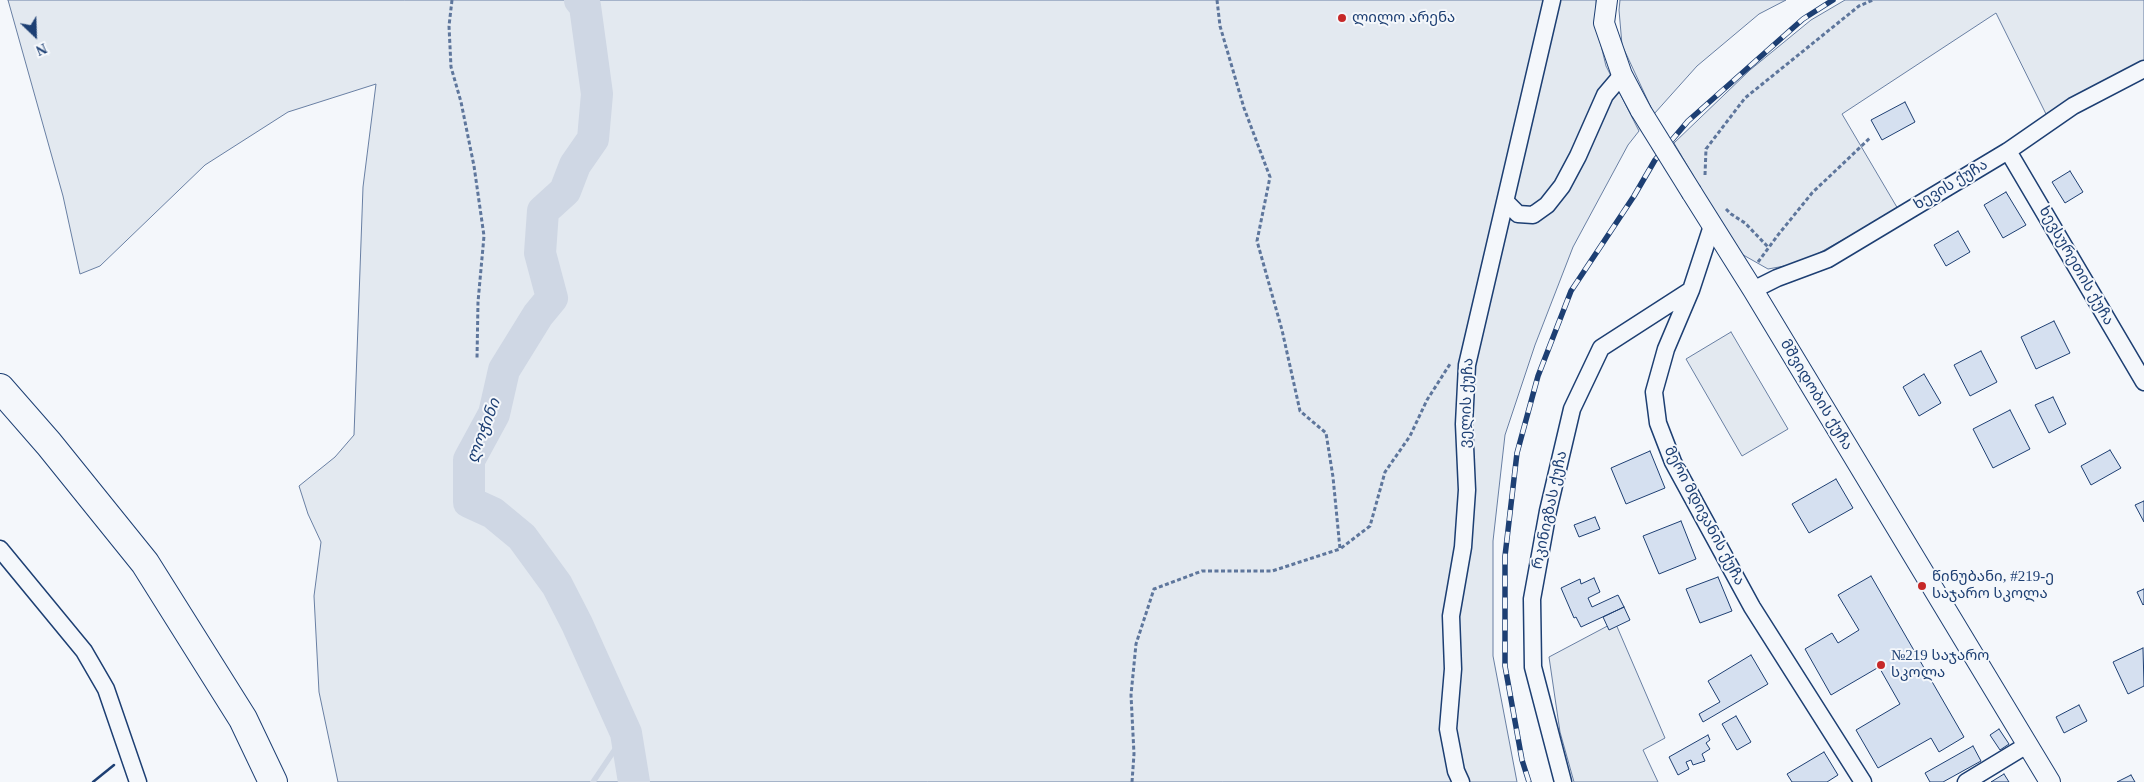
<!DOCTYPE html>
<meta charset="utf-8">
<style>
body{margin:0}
#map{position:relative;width:2144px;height:782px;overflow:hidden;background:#f4f7fb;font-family:"Times New Roman",serif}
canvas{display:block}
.north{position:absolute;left:10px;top:10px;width:50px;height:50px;-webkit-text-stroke:4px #f4f7fb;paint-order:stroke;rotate:156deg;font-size:14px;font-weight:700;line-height:20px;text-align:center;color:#1d3f73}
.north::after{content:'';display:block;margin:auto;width:18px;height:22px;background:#1d3f73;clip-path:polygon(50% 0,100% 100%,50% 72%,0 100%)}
</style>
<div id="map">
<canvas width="2144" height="782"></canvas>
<div class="north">N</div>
</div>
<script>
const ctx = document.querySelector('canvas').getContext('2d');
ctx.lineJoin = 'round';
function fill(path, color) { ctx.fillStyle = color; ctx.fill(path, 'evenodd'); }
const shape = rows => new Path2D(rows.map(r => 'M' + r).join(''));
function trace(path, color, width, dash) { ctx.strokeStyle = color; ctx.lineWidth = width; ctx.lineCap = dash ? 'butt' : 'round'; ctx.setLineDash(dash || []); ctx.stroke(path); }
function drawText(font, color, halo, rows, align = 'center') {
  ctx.font = font + ' "Times New Roman","Noto Sans Georgian",serif'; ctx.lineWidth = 4; ctx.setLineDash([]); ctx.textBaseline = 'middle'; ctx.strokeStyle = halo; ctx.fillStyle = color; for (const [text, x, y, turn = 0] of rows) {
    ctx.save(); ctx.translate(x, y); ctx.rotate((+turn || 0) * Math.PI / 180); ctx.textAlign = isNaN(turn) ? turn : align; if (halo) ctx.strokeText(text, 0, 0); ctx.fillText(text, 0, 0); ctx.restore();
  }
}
const green = shape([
 [8,0,1596,0,1597,29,1606,66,1639,131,1628,145,1573,247,1535,345,1505,435,1493,541,1493,656,1517,782,338,782,319,692,314,596,321,542,308,514,299,486,335,457,354,435,363,187,376,84,288,112,205,165,100,266,80,274,63,196,8,0],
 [1620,0,1786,0,1759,14,1697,66,1654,114,1622,45,1619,10,1620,0],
 [1845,0,2144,0,2144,63,2046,114,1996,13,1842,114,1898,209,1801,263,1768,269,1738,252,1674,143,1750,70,1811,20,1845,0],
 [1731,332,1788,429,1742,456,1686,359,1731,332],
 [1615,622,1665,738,1643,750,1658,782,1574,782,1560,732,1549,657,1615,622]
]);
fill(green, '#e3e9f0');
trace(green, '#687fa3', 1);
trace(shape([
 [593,782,626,733]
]), '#cfd7e4', 5.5);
trace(shape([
 [580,0,585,6,597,94,593,139,575,165,565,191,543,211,540,253,552,298,538,315,504,370,494,414,469,460,469,502,493,513,522,537,557,585,577,624,626,733,634,782]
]), '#cfd7e4', 32);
const building = shape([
 [1905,102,1915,122,1882,140,1871,120,1905,102],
 [2070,171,2083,192,2065,203,2052,182,2070,171],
 [2006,192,2026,225,2003,238,1984,205,2006,192],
 [1958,231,1970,252,1946,266,1934,245,1958,231],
 [2054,321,2070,353,2036,369,2021,337,2054,321],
 [1981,351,1997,382,1970,396,1954,365,1981,351],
 [1924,374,1941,403,1919,416,1903,387,1924,374],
 [2053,397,2066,424,2049,433,2035,405,2053,397],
 [2010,410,2030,449,1993,468,1973,429,2010,410],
 [2110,450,2121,468,2091,485,2081,466,2110,450],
 [1650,451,1665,488,1626,504,1611,468,1650,451],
 [1836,479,1853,508,1809,533,1792,504,1836,479],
 [2144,501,2144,522,2135,505,2144,501],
 [1595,517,1600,529,1579,537,1574,525,1595,517],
 [1681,521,1696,559,1659,574,1643,536,1681,521],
 [1871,576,1964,737,1939,752,1931,738,1878,768,1856,730,1900,704,1879,667,1831,695,1805,649,1832,633,1838,643,1859,630,1838,595,1871,576],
 [1718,577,1732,611,1700,623,1686,589,1718,577],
 [1594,578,1600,592,1588,598,1592,607,1618,595,1624,607,1581,627,1576,617,1574,618,1561,588,1580,579,1581,584,1594,578],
 [2144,589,2144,604,2143,605,2137,592,2144,589],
 [1624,607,1630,620,1609,630,1603,617,1624,607],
 [2143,648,2144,686,2128,694,2113,662,2143,648],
 [1751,655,1768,684,1703,722,1699,714,1720,702,1708,681,1751,655],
 [2079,705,2087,721,2064,733,2056,717,2079,705],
 [1736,716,1751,742,1737,750,1722,724,1736,716],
 [1999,729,2009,744,2000,750,1990,735,1999,729],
 [1708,735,1710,740,1706,743,1710,749,1702,754,1705,761,1693,765,1691,760,1686,762,1689,769,1678,775,1669,757,1708,735],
 [1973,746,1981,761,1943,782,1930,782,1925,773,1973,746],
 [1824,752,1838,775,1827,782,1792,782,1787,774,1824,752],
 [2004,774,2009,782,1991,782,2004,774],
 [2131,775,2135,782,2117,782,2131,775]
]);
fill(building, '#d5e0f0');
trace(building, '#1d3f73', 1);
const minor = shape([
 [2008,151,2144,382],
 [1506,202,1518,214,1533,215,1547,205,1562,186,1578,156,1605,95,1622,75],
 [1712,226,1691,290,1666,349,1654,392,1658,423,1673,462,1752,607,1863,782],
 [1753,290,1777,278,1828,259,2008,151,2073,106,2144,69],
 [0,549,84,651,106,689,138,782],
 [1461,782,1456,771,1448,729,1453,669,1451,616,1463,547,1467,490,1464,424,1467,365,1552,0],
 [1563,782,1533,667,1532,599,1548,511,1572,409,1601,348,1691,290],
 [1966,782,2027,745]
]);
const tertiary = shape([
 [1607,0,1604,23,1622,75,1641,111],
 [1692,193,1753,290,2050,782]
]);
const trunk = shape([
 [0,388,49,444,145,563,243,719,273,782]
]);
trace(minor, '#1d3f73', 19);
trace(tertiary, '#1d3f73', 22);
trace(trunk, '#1d3f73', 30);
trace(shape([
 [452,0,449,26,451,67,461,102,474,166,484,236,478,302,477,359],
 [1217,0,1220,26,1244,108,1270,177,1257,241,1282,330,1300,411,1326,433,1333,477,1340,549,1370,526,1385,472,1410,436,1427,400,1450,364],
 [1705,175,1706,149,1745,98,1859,6,1873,0],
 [1726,209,1731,214,1745,223,1769,248],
 [1758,262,1778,235,1812,193,1871,137],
 [1132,782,1134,754,1131,695,1136,644,1154,589,1202,571,1272,571,1340,549]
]), '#5e769c', 3, [4, 2.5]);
trace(minor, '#f4f7fb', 16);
trace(tertiary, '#f4f7fb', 20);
trace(trunk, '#f4f7fb', 28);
const rail = shape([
 [1529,782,1522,760,1505,666,1505,556,1517,453,1538,376,1571,291,1634,196,1655,160,1688,121,1803,19,1833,0]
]);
trace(rail, '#1d3f73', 5.5);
trace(rail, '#f4f7fb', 4, [11]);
const tertiaryBridge = shape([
 [1641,111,1692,193]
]);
trace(tertiaryBridge, '#1d3f73', 22, []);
trace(tertiaryBridge, '#f4f7fb', 20);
trace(shape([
 [93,782,114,765]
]), '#1d3f73', 2.5);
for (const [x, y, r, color] of [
 [1342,18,5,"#c62828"],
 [1922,586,5,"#c62828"],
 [1881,665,5,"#c62828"]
]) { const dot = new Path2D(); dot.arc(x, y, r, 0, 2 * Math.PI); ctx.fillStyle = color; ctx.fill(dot); trace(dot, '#f4f7fb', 2); }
drawText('15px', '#1d3f73', '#f4f7fb', [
 ["ლილო არენა",1352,18],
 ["წინუბანი, #219-ე",1932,577],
 ["საჯარო სკოლა",1932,594],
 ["№219 საჯარო",1891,656],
 ["სკოლა",1891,673]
], 'left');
drawText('15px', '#1d3f73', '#f4f7fb', [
 ["ხევის ქუჩა",1951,185,-31],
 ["ხევსურეთის ქუჩა",2076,266,60],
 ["მშვიდობის ქუჩა",1816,395,59],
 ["ველის ქუჩა",1467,403,-88],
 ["რკინიგზას ქუჩა",1550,510,-78],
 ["მერი მდივანის ქუჩა",1704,516,62]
]);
drawText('italic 16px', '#1d3f73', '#f4f7fb', [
 ["ლოჭინი",484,431,-69]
]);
</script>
